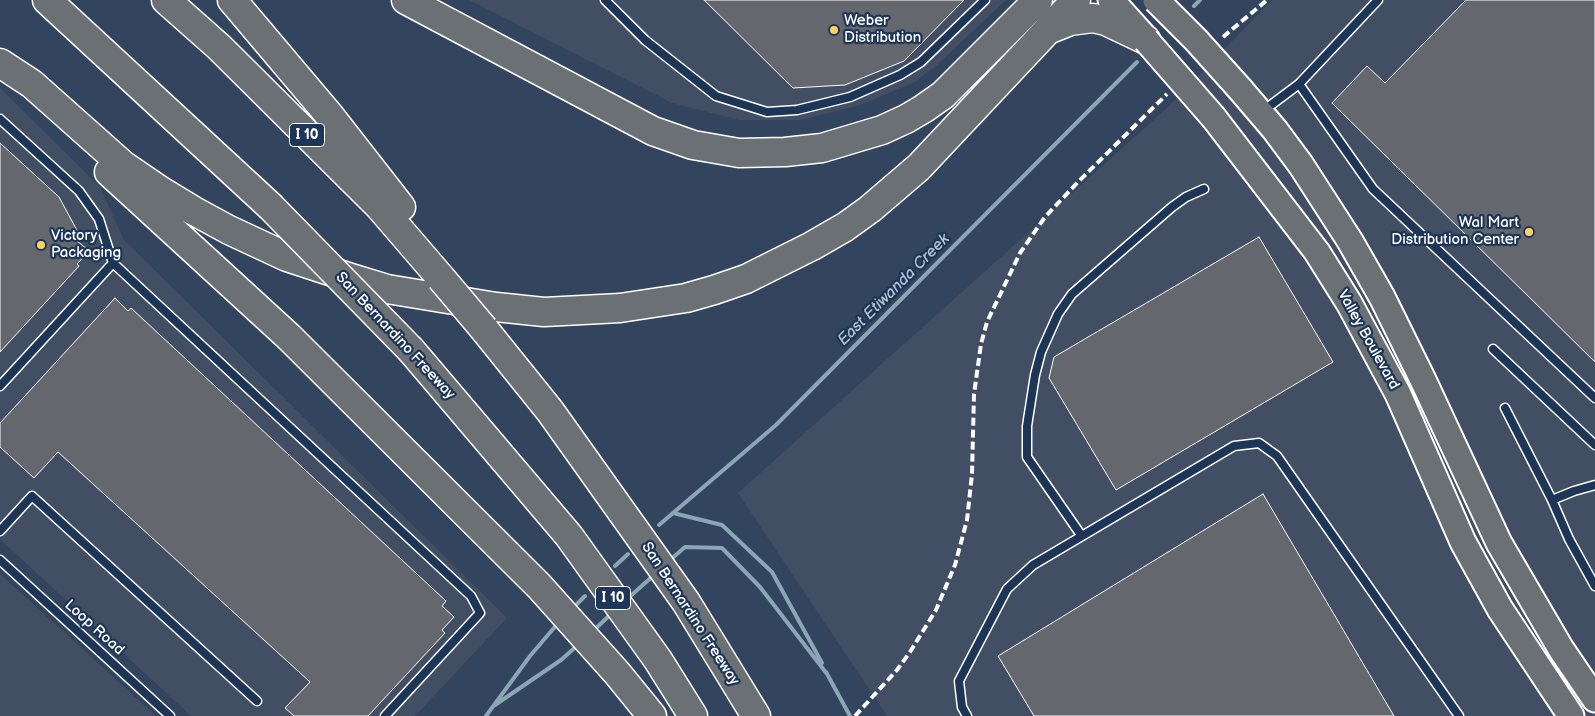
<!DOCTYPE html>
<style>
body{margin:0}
canvas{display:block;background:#32445e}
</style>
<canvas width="1595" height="716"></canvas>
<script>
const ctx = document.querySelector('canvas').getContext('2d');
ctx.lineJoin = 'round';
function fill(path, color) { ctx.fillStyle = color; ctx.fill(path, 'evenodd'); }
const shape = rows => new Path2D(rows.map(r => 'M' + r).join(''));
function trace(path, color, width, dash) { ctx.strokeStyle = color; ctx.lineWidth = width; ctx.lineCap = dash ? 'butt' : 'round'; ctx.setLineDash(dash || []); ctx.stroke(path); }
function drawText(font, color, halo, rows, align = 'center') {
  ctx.font = font + ' "Balsamiq Sans",sans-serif'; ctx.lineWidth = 4.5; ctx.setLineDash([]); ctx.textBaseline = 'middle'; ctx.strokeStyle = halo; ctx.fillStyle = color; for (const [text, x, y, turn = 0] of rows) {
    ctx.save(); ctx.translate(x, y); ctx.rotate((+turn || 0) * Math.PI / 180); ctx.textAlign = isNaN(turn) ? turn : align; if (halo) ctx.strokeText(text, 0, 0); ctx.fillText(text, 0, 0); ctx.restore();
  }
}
fill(shape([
 [469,0,1006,0,938,64,915,82,860,105,802,120,739,120,672,103],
 [1272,0,1595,0,1595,716,887,716,738,493,1168,107],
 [0,88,100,187,124,240,507,618,415,716,191,716,0,539],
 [0,574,156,716,0,716]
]), '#414e63');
trace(shape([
 [1194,6,1200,0],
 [673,513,722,525,772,572,822,663],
 [659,525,776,425,1137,62],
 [669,561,685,547,722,548,760,587,827,674],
 [615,566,628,554],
 [626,600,654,575],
 [573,608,585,596],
 [593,631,612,613],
 [826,672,850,716],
 [495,705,561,660,579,644],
 [486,716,530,656,559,622]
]), '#8ba6b5', 4);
const building = shape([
 [704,0,964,0,904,61,845,85,793,88,704,0],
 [1466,0,1595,0,1595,362,1332,103,1367,66,1385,83,1466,0],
 [0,143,59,197,79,234,75,239,89,251,77,264,79,266,0,352,0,143],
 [1259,237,1333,362,1116,490,1049,378,1054,357,1259,237],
 [115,298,128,311,131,308,446,601,442,606,454,617,442,630,445,633,368,716,294,716,285,708,310,682,58,452,34,478,0,447,0,423,115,298],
 [1263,494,1394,716,1034,716,998,656,1263,494]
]);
fill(building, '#64676e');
trace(building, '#fff', 1);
const lane = shape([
 [605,0,645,40,716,96,767,112,797,110,850,97,900,75,921,62,985,0],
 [1299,84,1373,189,1595,398],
 [1263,111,1299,84,1378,0],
 [0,119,79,191,99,219,113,263],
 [1493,349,1595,445],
 [0,386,113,263,471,596,480,613,385,716],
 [1505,408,1552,500,1569,539,1595,586],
 [1552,500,1574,491,1595,485],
 [0,531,32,496,257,701],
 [1081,535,1027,457,1027,426,1035,375,1041,352,1058,314,1072,294,1172,207,1186,197,1204,189],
 [0,560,170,716],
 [967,716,962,707,959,681,1007,589,1033,565,1234,446,1259,443,1277,456,1459,716]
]);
const primary = shape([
 [1111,0,1146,39],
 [1240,89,1275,130,1301,165,1350,241,1382,297,1424,382,1499,543,1561,649,1595,699],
 [1214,118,1317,252,1349,303,1398,394,1463,542,1500,609,1571,716]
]);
const highway = shape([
 [47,0,270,206],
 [166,0,219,47,379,206,441,278],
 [232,0,330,116,401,207],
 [406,0,653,131,693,145,739,153,785,152,822,148,882,130,906,119,923,109,943,95,1038,0],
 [1050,29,1070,21,1093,18,1106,21,1146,40],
 [0,63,32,84,123,165,161,191,194,211,229,230,287,257,351,278,387,289,496,307,544,312,620,308,686,298,714,290,746,279,812,246,845,227,870,209,919,167,1076,0],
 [109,172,289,337,539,586,617,673,652,716],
 [484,329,550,411,686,602,756,716],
 [411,350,569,536,658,660,693,716]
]);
trace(lane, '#fff', 11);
trace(primary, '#fff', 29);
trace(highway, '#fff', 31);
trace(lane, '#1d3557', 8);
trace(primary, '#6a7074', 25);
trace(highway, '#6a7074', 28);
trace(shape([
 [1223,37,1267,0],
 [855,716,897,670,910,652,936,610,955,565,967,520,972,474,974,394,981,344,987,322,1020,253,1045,217,1078,182,1167,94]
]), '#fff', 4, [8, 4]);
const primaryBridge = shape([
 [1156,0,1196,40,1240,89],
 [1146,40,1214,118]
]);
const highwayBridge = shape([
 [270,206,411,350],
 [441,278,484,329]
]);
trace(primaryBridge, '#fff', 29, []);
trace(highwayBridge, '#fff', 31, []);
trace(primaryBridge, '#6a7074', 25);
trace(highwayBridge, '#6a7074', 28);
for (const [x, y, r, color] of [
 [834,30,5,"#ffd166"],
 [1529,232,5,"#ffd166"],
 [41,245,5,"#ffd166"]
]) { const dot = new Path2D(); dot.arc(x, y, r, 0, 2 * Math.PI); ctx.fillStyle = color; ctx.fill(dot); trace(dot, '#1d3557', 2); }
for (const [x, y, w] of [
 [307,135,35],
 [613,598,35]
]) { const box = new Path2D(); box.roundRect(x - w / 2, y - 11.5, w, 23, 4); ctx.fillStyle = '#1d3557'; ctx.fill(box); trace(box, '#fff', 1); }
drawText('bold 14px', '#fff', null, [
 ["I 10",307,135],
 ["I 10",613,598]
]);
drawText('15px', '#fff', '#1d3557', [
 ["Weber",844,21],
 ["Distribution",844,38],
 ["Wal Mart",1519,223,"right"],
 ["Distribution Center",1519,240,"right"],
 ["Victory",51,236],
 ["Packaging",51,253]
], 'left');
drawText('15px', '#fff', '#1d3557', [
 ["San Bernardino Freeway",395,336,47],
 ["Valley Boulevard",1368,340,61],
 ["San Bernardino Freeway",690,614,57],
 ["Loop Road",94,628,42]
]);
drawText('italic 16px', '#b2c3cd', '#1d3557', [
 ["East Etiwanda Creek",894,290,-45]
]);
</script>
